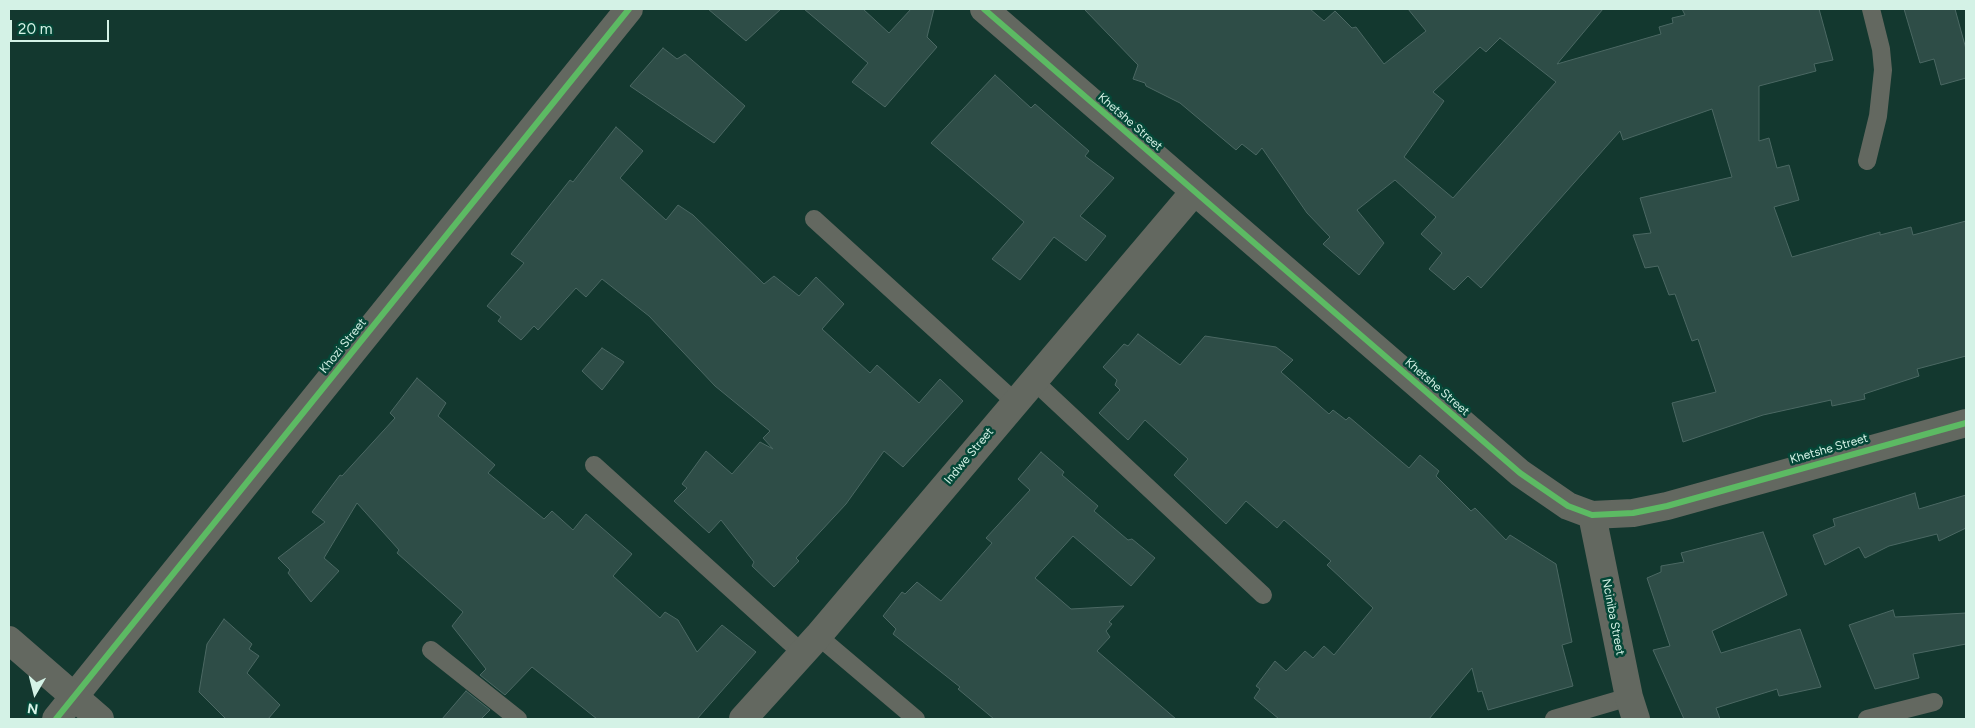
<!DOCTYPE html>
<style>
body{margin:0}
#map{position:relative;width:1975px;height:728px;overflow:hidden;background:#13382f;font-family:Figtree,sans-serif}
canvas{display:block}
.frame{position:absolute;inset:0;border:10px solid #d4f2e6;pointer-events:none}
.north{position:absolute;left:10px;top:668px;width:50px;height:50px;-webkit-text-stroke:4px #044737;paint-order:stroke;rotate:188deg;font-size:14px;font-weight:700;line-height:20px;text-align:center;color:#d4f2e6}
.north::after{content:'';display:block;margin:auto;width:18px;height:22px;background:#d4f2e6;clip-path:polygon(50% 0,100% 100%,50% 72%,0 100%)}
.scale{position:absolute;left:10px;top:20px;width:99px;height:22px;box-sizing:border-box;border:2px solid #d4f2e6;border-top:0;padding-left:6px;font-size:15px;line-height:18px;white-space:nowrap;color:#d4f2e6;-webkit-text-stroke:4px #044737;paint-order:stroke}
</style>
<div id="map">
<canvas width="1975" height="728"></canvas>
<div class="frame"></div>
<div class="north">N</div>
<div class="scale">20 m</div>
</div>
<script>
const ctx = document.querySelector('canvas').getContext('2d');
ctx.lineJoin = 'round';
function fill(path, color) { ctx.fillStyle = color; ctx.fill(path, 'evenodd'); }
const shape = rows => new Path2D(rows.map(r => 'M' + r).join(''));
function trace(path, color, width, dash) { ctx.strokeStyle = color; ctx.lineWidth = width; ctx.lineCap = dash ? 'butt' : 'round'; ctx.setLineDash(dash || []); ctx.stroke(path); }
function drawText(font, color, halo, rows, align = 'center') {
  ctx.font = font + ' Figtree,sans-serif'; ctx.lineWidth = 5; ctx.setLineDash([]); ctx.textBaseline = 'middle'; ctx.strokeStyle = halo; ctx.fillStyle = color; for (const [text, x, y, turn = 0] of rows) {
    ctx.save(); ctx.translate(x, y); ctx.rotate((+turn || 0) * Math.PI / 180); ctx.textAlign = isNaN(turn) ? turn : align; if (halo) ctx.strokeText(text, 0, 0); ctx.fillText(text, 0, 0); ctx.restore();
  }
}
const building = shape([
 [708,9,781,9,746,41,708,9],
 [804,9,863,9,889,33,911,9,934,9,927,37,937,47,885,107,852,82,868,63,804,9],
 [1084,9,1310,9,1324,21,1335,11,1352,28,1356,27,1384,64,1426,31,1408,9,1603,9,1557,64,1661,34,1659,27,1673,23,1672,18,1685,15,1682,9,1819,9,1833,60,1814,64,1816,71,1759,86,1759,141,1769,138,1777,168,1789,165,1799,200,1774,207,1792,257,1880,232,1880,235,1911,227,1913,235,1966,221,1966,356,1917,369,1919,376,1864,394,1865,399,1832,406,1831,400,1763,415,1683,442,1672,403,1716,392,1698,339,1692,341,1675,294,1669,295,1658,266,1645,268,1633,235,1651,233,1640,198,1732,177,1712,109,1623,140,1620,131,1481,288,1468,276,1454,290,1429,269,1442,253,1421,234,1436,217,1395,180,1357,210,1384,243,1359,275,1323,244,1330,237,1307,213,1262,148,1256,155,1242,144,1236,150,1180,103,1146,86,1145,83,1133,79,1138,65,1084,9],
 [1500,38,1556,82,1453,198,1404,157,1444,101,1433,92,1480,47,1486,52,1500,38],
 [1904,9,1955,9,1966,49,1966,78,1941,85,1934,59,1920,63,1904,9],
 [663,48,677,59,685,54,745,106,714,143,630,86,663,48],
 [995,75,1031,108,1035,104,1089,151,1085,156,1114,178,1080,216,1106,236,1086,261,1054,237,1020,280,992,259,1024,222,931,143,995,75],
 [616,127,643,151,620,178,666,220,678,205,693,215,764,284,774,276,799,296,816,277,844,304,822,329,870,373,877,365,919,403,940,379,963,401,903,467,884,451,846,504,796,558,799,561,774,587,752,566,754,562,721,520,709,533,674,501,687,488,682,484,706,451,732,474,760,442,773,449,763,438,770,431,715,386,649,316,602,279,586,297,576,288,538,330,534,326,521,340,498,321,501,317,487,306,524,263,511,254,570,180,573,182,616,127],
 [1138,334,1180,365,1205,336,1276,347,1293,360,1281,372,1329,414,1333,410,1346,420,1349,417,1409,468,1420,455,1439,471,1436,476,1471,511,1475,508,1506,540,1510,535,1556,564,1572,642,1562,645,1573,686,1488,710,1482,691,1478,692,1472,668,1429,719,1279,719,1254,698,1260,689,1256,686,1275,661,1286,671,1305,651,1313,658,1324,646,1334,655,1373,608,1327,565,1331,561,1284,520,1277,528,1246,501,1226,524,1174,475,1188,459,1145,420,1128,440,1099,413,1120,390,1115,385,1117,380,1103,367,1124,344,1128,346,1138,334],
 [602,348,624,362,602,390,582,371,602,348],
 [417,378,446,403,438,416,495,465,488,473,544,519,552,511,573,530,586,514,632,554,613,576,660,618,665,612,678,620,697,652,722,625,756,652,697,719,597,719,532,667,505,695,480,675,486,669,452,626,463,612,397,553,399,550,357,503,324,558,339,571,311,602,288,573,290,570,278,558,325,522,312,512,340,475,342,476,395,418,390,413,417,378],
 [1041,452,1064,472,1062,475,1098,506,1094,511,1128,540,1132,539,1155,558,1131,586,1073,536,1035,578,1071,609,1124,606,1109,622,1112,624,1106,631,1110,637,1097,651,1176,719,994,719,958,689,960,687,893,634,896,629,883,616,902,592,905,594,917,582,941,601,992,543,986,538,1030,490,1018,479,1041,452],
 [1915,493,1919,509,1966,495,1966,528,1939,541,1937,534,1889,546,1865,558,1859,547,1825,565,1813,535,1835,526,1833,519,1915,493],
 [1763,532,1787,595,1712,631,1721,653,1800,629,1821,687,1779,696,1777,689,1716,708,1720,719,1684,719,1653,650,1670,646,1647,578,1661,572,1661,566,1684,562,1681,553,1763,532],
 [1893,610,1895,617,1966,613,1966,644,1913,654,1919,678,1875,689,1849,625,1893,610],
 [224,619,252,644,249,649,259,656,247,673,280,705,268,719,226,719,199,692,207,644,224,619],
 [466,691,490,710,481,719,442,719,466,691]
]);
fill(building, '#2e4d47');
trace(building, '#4b6863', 1);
trace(shape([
 [1867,161,1878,116,1883,70,1881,49,1871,9],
 [814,219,1015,402],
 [1034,381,1263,595],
 [594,465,802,653],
 [818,636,916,719],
 [431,650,518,719],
 [1554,719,1629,697],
 [1867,719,1934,702]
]), '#636860', 18);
trace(shape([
 [984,9,1520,473,1568,506,1592,515,1633,513,1667,506,1966,423],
 [1592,515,1629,697,1636,719],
 [56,719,629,9],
 [743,719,818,636,1194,192]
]), '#636860', 28);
trace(shape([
 [9,640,100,719]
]), '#636860', 28);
trace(shape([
 [984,9,1520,473,1568,506,1592,515,1633,513,1667,506,1966,423],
 [56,719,629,9]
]), '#5cba63', 6);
drawText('12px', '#d4f2e6', '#044737', [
 ["Khetshe Street",1130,122,41],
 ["Khozi Street",343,346,-51],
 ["Khetshe Street",1437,387,41],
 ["Khetshe Street",1829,449,-16],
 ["Indwe Street",969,456,-50],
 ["Nciniba Street",1613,617,79]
]);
</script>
